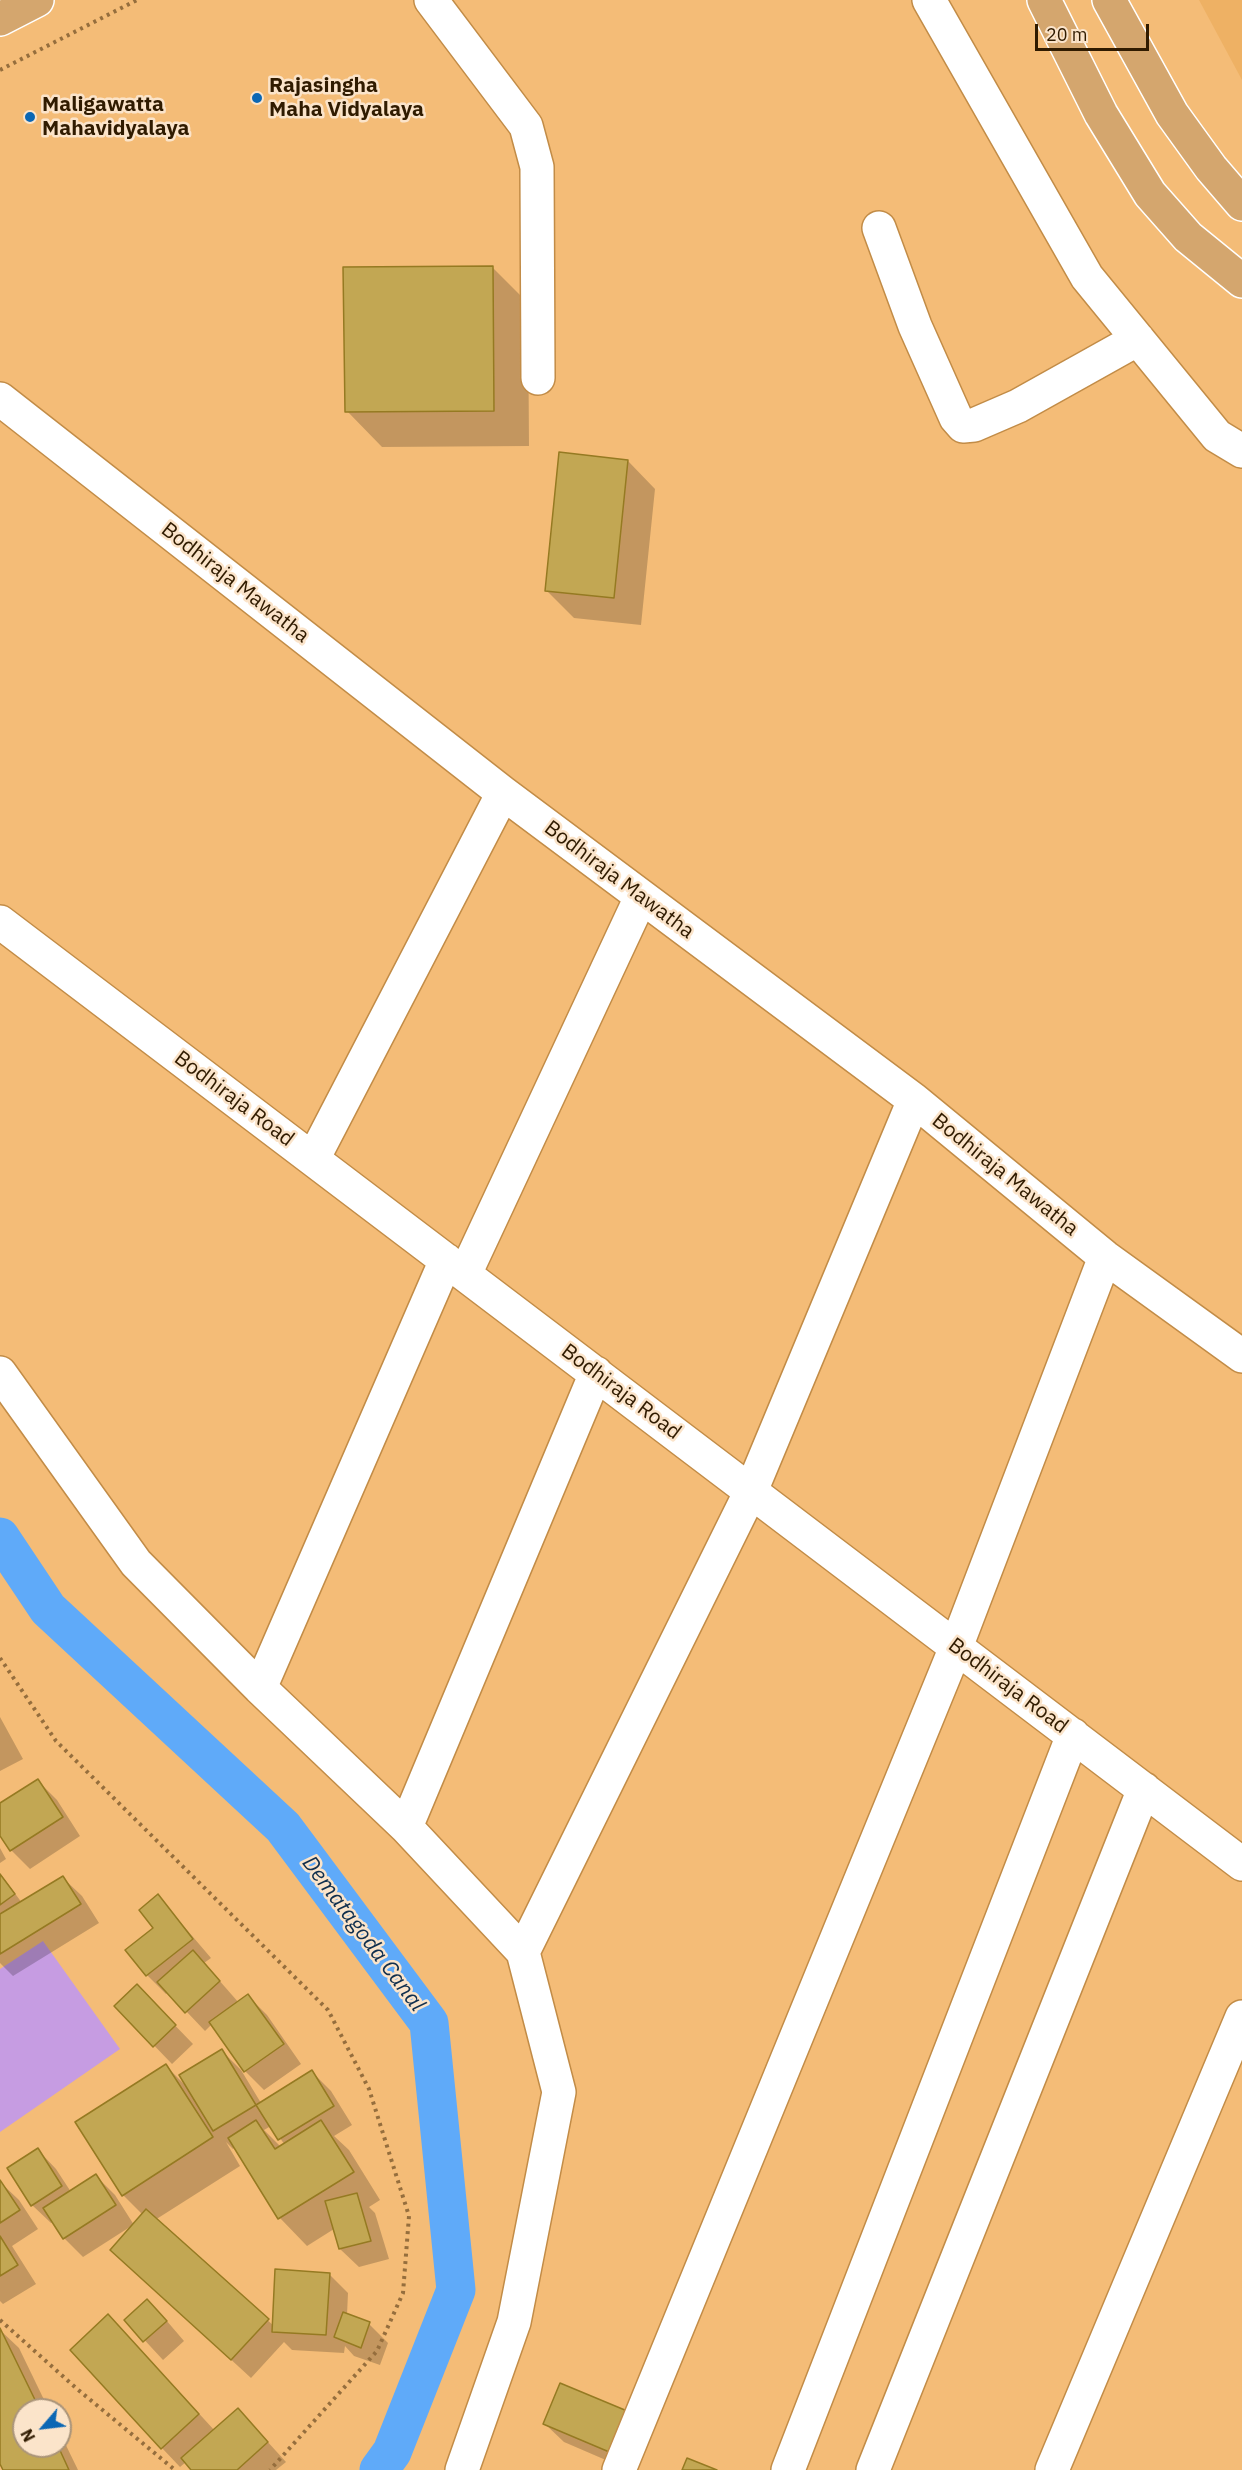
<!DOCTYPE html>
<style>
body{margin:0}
#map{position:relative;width:1242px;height:2470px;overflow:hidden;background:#f4bc77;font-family:"IBM Plex Sans",sans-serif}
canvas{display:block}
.north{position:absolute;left:12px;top:2398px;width:60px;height:60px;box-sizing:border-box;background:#fbe4ca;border:2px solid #aa9479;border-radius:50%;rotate:242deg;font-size:16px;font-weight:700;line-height:24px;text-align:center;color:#301b00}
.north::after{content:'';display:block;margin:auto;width:21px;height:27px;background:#0b67b4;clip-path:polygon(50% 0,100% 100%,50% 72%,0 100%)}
.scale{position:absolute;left:1035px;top:24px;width:114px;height:27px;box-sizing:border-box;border:3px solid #301b00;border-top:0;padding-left:8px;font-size:18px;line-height:21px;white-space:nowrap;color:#301b00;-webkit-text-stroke:4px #fbe4ca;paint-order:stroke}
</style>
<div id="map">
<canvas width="1242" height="2470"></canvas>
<div class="north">N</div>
<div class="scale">20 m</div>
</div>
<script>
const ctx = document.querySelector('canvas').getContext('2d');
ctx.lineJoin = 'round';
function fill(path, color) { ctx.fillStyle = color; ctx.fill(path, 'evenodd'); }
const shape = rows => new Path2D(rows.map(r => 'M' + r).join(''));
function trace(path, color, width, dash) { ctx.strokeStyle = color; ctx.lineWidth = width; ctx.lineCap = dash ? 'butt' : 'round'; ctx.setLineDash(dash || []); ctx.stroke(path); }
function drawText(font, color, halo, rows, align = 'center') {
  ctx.font = font + ' "IBM Plex Sans",sans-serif'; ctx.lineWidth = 5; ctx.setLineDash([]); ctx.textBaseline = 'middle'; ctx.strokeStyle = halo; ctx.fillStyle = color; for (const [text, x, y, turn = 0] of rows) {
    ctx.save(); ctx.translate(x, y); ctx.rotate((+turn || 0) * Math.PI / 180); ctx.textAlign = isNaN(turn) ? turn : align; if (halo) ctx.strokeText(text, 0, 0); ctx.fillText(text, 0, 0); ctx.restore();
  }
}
fill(shape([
 [1199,0,1242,0,1242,80]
]), '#eeb164');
fill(shape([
 [43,1941,120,2049,0,2132,0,1969]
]), '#c69ce2');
fill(shape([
 [492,267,528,303,529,446,382,447,347,411],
 [628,461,655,489,641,625,574,618,547,591],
 [0,1717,23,1759,0,1771],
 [38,1781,57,1800,80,1836,30,1869,11,1850,0,1833,0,1805],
 [0,1848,6,1859,0,1863],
 [0,1873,22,1903,63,1878,82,1896,99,1923,13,1976,0,1963],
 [158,1896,211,1958,204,1963,239,2003,248,1996,267,2015,301,2064,264,2090,245,2071,212,2024,205,2031,168,1992,166,1994,147,1975,127,1950,155,1928],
 [137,1986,193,2044,172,2064,116,2006],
 [222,2051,241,2070,261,2103,312,2072,331,2091,352,2125,334,2136,349,2150,380,2200,369,2207,375,2213,389,2259,359,2267,340,2249,334,2229,307,2246,280,2218,235,2147,233,2149,226,2142,240,2166,155,2220,274,2326,329,2274,348,2293,347,2315,369,2324,388,2343,380,2365,354,2356,345,2346,344,2353,292,2350,284,2342,251,2378,112,2250,133,2225,83,2257,64,2238,53,2222,51,2223,32,2205,38,2150,56,2169,71,2192,96,2176,115,2195,134,2225,143,2215,123,2195,166,2066,186,2086],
 [271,2126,285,2145,281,2147,264,2130],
 [0,2182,19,2200,38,2229,12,2246,36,2284,3,2304,0,2301],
 [126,2320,166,2320,184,2341,163,2360],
 [0,2330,19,2348,49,2410,24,2410,24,2446,60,2446,60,2433,78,2470,5,2470,0,2460],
 [127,2335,215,2431,256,2429,286,2462,276,2470,193,2470,186,2462,180,2467,162,2448],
 [561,2385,629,2470,564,2442,545,2424]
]), '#0003');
trace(shape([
 [0,1537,48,1609,283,1827,429,2023,456,2290,392,2452,379,2470]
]), '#5faaf9', 39);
const building = shape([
 [493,266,494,411,345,412,343,267,493,266],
 [559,452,628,460,614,598,545,591,559,452],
 [38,1779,63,1817,10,1851,0,1836,0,1803,38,1779],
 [0,1874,15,1894,0,1905,0,1874],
 [63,1876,81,1904,0,1954,0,1914,63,1876],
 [158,1894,193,1939,146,1976,125,1950,153,1928,139,1910,158,1894],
 [193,1950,220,1981,185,2013,157,1982,193,1950],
 [137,1984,176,2025,153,2047,114,2006,137,1984],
 [248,1994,284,2044,244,2072,209,2022,248,1994],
 [222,2049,256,2105,213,2131,179,2075,222,2049],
 [166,2064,213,2137,122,2196,75,2122,166,2064],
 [312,2070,334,2106,278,2140,256,2105,312,2070],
 [256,2120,275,2149,321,2120,354,2172,278,2219,228,2138,256,2120],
 [38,2148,62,2186,31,2206,7,2168,38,2148],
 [96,2174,116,2205,63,2239,43,2208,96,2174],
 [0,2180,20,2210,0,2223,0,2180],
 [357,2193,371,2241,339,2249,325,2201,357,2193],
 [146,2209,269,2319,231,2360,110,2250,146,2209],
 [0,2236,18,2265,0,2276,0,2236],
 [275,2269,330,2273,326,2335,272,2332,275,2269],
 [147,2299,167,2321,143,2342,124,2320,147,2299],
 [343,2312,370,2322,361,2348,334,2337,343,2312],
 [108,2314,199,2414,161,2449,70,2350,108,2314],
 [0,2328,40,2410,24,2410,24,2446,58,2446,69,2470,3,2470,0,2464,0,2328],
 [560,2383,632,2413,614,2454,543,2424,560,2383],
 [238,2408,268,2442,237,2470,191,2470,181,2458,238,2408],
 [687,2458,717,2470,682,2470,687,2458]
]);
fill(building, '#c2a753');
trace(building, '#957a22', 1.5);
const minor = shape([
 [431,0,526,126,537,167,538,378],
 [929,0,1087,277,1217,436,1242,451],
 [879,228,915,326,956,418,963,426,974,425,1018,406,1138,339],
 [0,399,503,793,914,1100,1105,1257,1242,1356],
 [0,922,1242,1864],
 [313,1159,503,793],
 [465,1274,641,897],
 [0,1373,136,1563,260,1688,406,1827,523,1952,559,2092,514,2322,462,2470],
 [260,1688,446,1260],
 [406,1827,596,1373],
 [523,1952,751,1491,914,1100],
 [619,2470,956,1647,1105,1257],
 [788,2470,1073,1735],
 [873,2470,1144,1789],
 [1052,2470,1242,2017]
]);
const highway = shape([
 [1044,0,1101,114,1150,194,1188,237,1242,281],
 [1109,0,1172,114,1211,168,1242,204],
 [0,19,37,0]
]);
trace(minor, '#c28c47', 36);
trace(highway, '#fff', 36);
trace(shape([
 [0,70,137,0],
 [0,1658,56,1741,328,2010,369,2089,409,2216,403,2293,377,2351,270,2470],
 [0,2320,76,2388,175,2470]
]), '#956e3d', 4, [3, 4.5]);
trace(minor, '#fff', 33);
trace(highway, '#d4a66e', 33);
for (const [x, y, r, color] of [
 [257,98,6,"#0b67b4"],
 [30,117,6,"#0b67b4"]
]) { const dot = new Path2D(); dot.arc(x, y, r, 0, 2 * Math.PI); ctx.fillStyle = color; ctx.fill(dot); trace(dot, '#fbe4ca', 2); }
drawText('bold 21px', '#301b00', '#fbe4ca', [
 ["Rajasingha",269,86],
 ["Maha Vidyalaya",269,110],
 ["Maligawatta",42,105],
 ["Mahavidyalaya",42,129]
], 'left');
drawText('21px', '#301b00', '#fbe4ca', [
 ["Bodhiraja Mawatha",235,583,38],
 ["Bodhiraja Mawatha",619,880,37],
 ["Bodhiraja Road",234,1099,37],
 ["Bodhiraja Mawatha",1005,1175,39],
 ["Bodhiraja Road",621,1392,37],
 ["Bodhiraja Road",1008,1686,37]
]);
drawText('italic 22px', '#102f4e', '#fbe4ca', [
 ["Dematagoda Canal",363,1934,53]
]);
</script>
